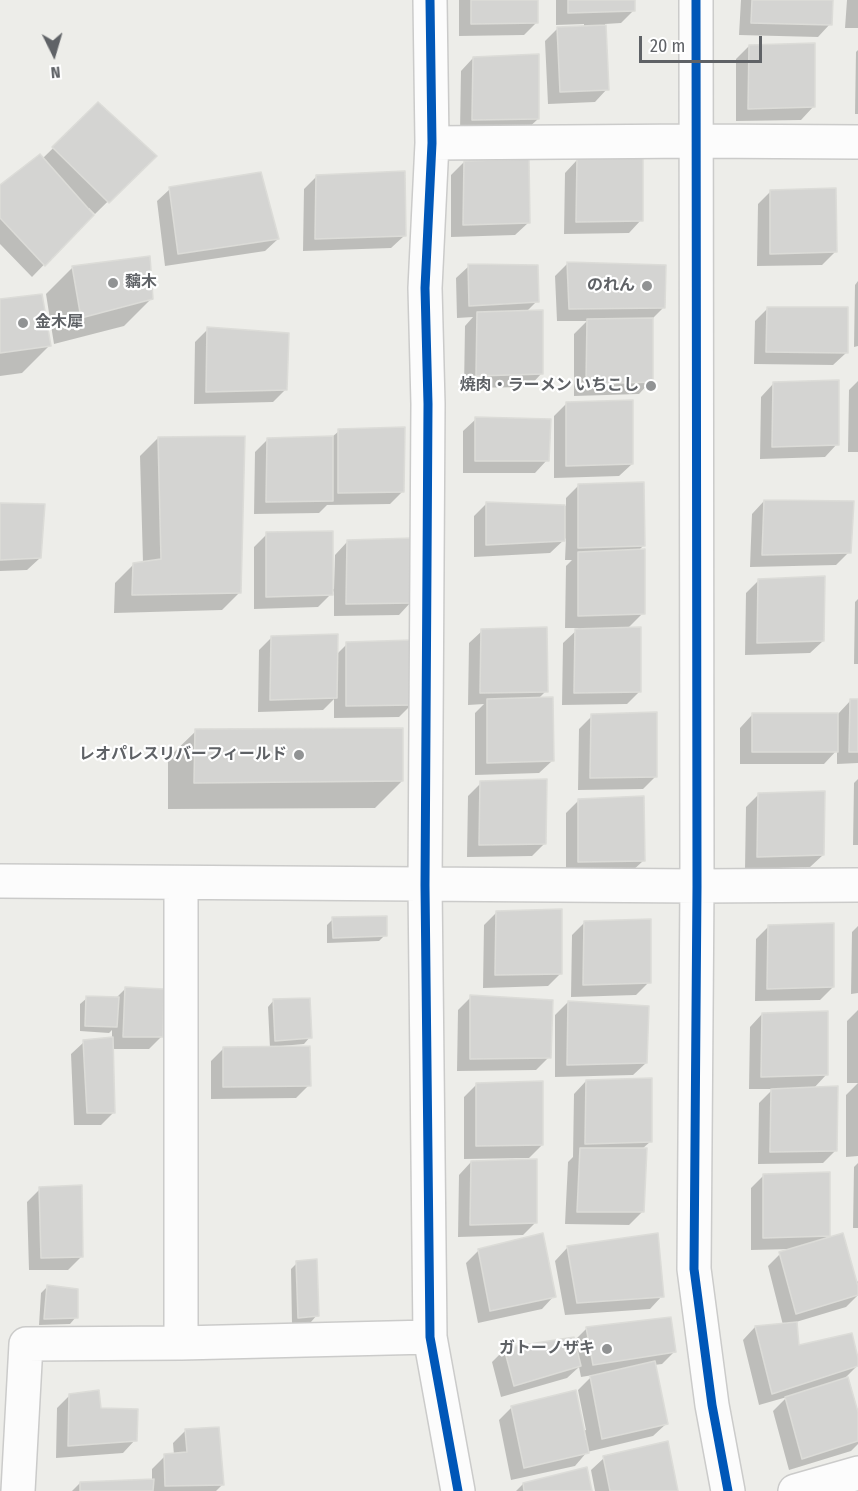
<!DOCTYPE html>
<meta charset="utf-8">
<style>
body{margin:0}
#map{position:relative;width:858px;height:1491px;overflow:hidden;background:#edede9;font-family:"Fira Sans Condensed",sans-serif}
canvas{display:block}
.north{position:absolute;left:24px;top:24px;width:60px;height:60px;-webkit-text-stroke:4px #fff;paint-order:stroke;rotate:175deg;font-size:16px;font-weight:700;line-height:24px;text-align:center;color:#5f6266}
.north::after{content:'';display:block;margin:auto;width:21px;height:27px;background:#5f6266;clip-path:polygon(50% 0,100% 100%,50% 72%,0 100%)}
.scale{position:absolute;left:639px;top:36px;width:123px;height:27px;box-sizing:border-box;border:3px solid #5f6266;border-top:0;padding-left:8px;font-size:18px;line-height:21px;white-space:nowrap;color:#5f6266;-webkit-text-stroke:4px #fff;paint-order:stroke}
</style>
<div id="map">
<canvas width="858" height="1491"></canvas>
<div class="north">N</div>
<div class="scale">20 m</div>
</div>
<script>
const ctx = document.querySelector('canvas').getContext('2d');
ctx.lineJoin = 'round';
function fill(path, color) { ctx.fillStyle = color; ctx.fill(path, 'evenodd'); }
const shape = rows => new Path2D(rows.map(r => 'M' + r).join(''));
function trace(path, color, width, dash) { ctx.strokeStyle = color; ctx.lineWidth = width; ctx.lineCap = dash ? 'butt' : 'round'; ctx.setLineDash(dash || []); ctx.stroke(path); }
function drawText(font, color, halo, rows, align = 'center') {
  ctx.font = font + ' "Fira Sans Condensed","Noto Sans JP",sans-serif'; ctx.lineWidth = 4.5; ctx.setLineDash([]); ctx.textBaseline = 'middle'; ctx.strokeStyle = halo; ctx.fillStyle = color; for (const [text, x, y, turn = 0] of rows) {
    ctx.save(); ctx.translate(x, y); ctx.rotate((+turn || 0) * Math.PI / 180); ctx.textAlign = isNaN(turn) ? turn : align; if (halo) ctx.strokeText(text, 0, 0); ctx.fillText(text, 0, 0); ctx.restore();
  }
}
fill(shape([
 [459,0,537,0,537,22,524,35,459,36],
 [556,0,633,0,633,11,621,23,605,24,607,89,595,102,548,104,545,41,558,28,584,27,584,24,556,25],
 [741,0,831,0,830,24,818,37,739,35],
 [847,0,858,0,858,28,845,28],
 [749,46,813,107,801,120,736,121,736,59],
 [858,50,858,114,855,114,856,52],
 [473,58,538,119,525,131,460,132,461,71],
 [98,104,154,156,95,214,89,208,87,210,92,215,32,277,0,244,0,187,42,159],
 [577,160,641,220,629,233,564,234,565,173],
 [464,162,528,223,515,235,451,237,451,175],
 [316,177,404,236,391,248,303,251,304,189],
 [170,189,278,239,265,251,165,266,157,201],
 [771,191,835,252,822,265,757,266,758,204],
 [568,263,663,308,652,319,651,381,639,394,574,396,574,334,587,321,557,321,555,276],
 [469,266,537,301,526,312,541,374,529,387,464,388,465,326,473,317,457,318,456,278],
 [73,267,151,299,124,326,54,344,46,294],
 [858,281,858,346,854,347,855,285],
 [0,301,49,346,22,373,0,376],
 [767,309,846,353,833,365,754,364,755,321],
 [208,329,286,389,273,402,194,404,195,342],
 [858,381,858,452,848,452,849,390],
 [773,384,837,444,825,457,760,459,761,397],
 [567,403,632,464,619,476,554,478,554,416],
 [476,419,547,460,535,473,463,473,463,431],
 [339,431,403,491,390,504,327,505,319,513,254,514,255,452,267,440,332,437],
 [158,438,240,592,222,610,114,613,115,583,133,565,143,563,140,456],
 [578,486,643,546,638,551,643,613,627,629,640,691,627,704,562,705,563,643,579,628,565,628,566,566,572,560,565,560,566,538,550,553,474,557,474,516,487,503,566,506,566,498],
 [764,501,849,552,836,565,750,567,752,514],
 [0,504,40,558,27,570,0,571],
 [267,534,331,589,334,589,335,555,347,542,411,602,399,615,334,616,334,591,318,607,254,609,254,547],
 [759,580,823,641,810,653,745,655,746,593],
 [858,599,858,664,854,664,855,602],
 [482,631,546,691,538,699,552,761,539,773,475,775,475,713,484,704,468,705,469,643],
 [272,637,336,655,347,644,412,704,399,717,334,718,334,699,323,710,258,712,259,650],
 [851,700,858,700,858,763,837,764,837,750,824,764,740,764,740,728,752,715,838,714],
 [592,716,656,776,643,789,578,790,579,729],
 [196,731,402,781,375,808,168,809,168,758],
 [858,779,858,845,853,845,854,783],
 [481,783,545,843,532,856,467,857,468,796],
 [759,794,823,855,810,867,745,869,746,807],
 [579,800,643,861,630,873,566,874,566,813],
 [496,913,561,973,548,986,483,988,484,925],
 [333,919,385,935,379,941,327,943,327,925],
 [585,922,649,982,636,995,571,997,572,935],
 [769,926,833,987,820,1000,755,1001,756,939],
 [858,926,858,993,851,994,852,932],
 [125,989,162,1036,149,1049,112,1049,114,1112,101,1125,74,1125,71,1054,84,1042,112,1039,112,1030,109,1033,80,1031,80,1004,87,998,116,998],
 [471,997,549,1057,536,1070,457,1071,458,1010],
 [274,1000,310,1037,304,1044,281,1046,281,1048,309,1085,296,1098,211,1099,211,1061,223,1049,270,1048,268,1007],
 [568,1002,646,1063,633,1075,555,1077,555,1015],
 [858,1010,858,1083,847,1083,847,1021],
 [762,1014,826,1075,813,1089,836,1150,823,1163,758,1164,759,1103,773,1089,749,1089,750,1027],
 [586,1081,651,1141,642,1149,642,1212,629,1225,565,1224,568,1162,573,1157,574,1094],
 [858,1083,858,1156,846,1157,846,1095],
 [477,1084,542,1145,529,1158,464,1159,464,1097],
 [471,1162,536,1222,523,1235,458,1237,459,1175],
 [858,1163,858,1228,853,1228,854,1167],
 [764,1175,828,1236,824,1240,856,1283,858,1281,858,1295,846,1307,796,1322,798,1347,858,1365,846,1377,858,1417,858,1444,851,1451,789,1470,773,1411,787,1397,759,1405,743,1340,755,1327,783,1325,768,1266,780,1254,792,1249,751,1250,751,1188],
 [40,1189,81,1257,68,1270,29,1270,27,1202],
 [657,1235,662,1296,650,1309,565,1315,555,1261,567,1248],
 [479,1250,554,1296,542,1309,478,1323,466,1263],
 [297,1263,317,1315,311,1322,292,1324,291,1269],
 [47,1287,76,1317,70,1324,39,1325,41,1293],
 [587,1328,675,1351,662,1364,654,1365,666,1424,653,1436,587,1452,575,1466,511,1480,499,1420,512,1407,583,1431,586,1430,578,1390,593,1375,581,1377,579,1367,567,1378,501,1397,492,1362,505,1349,574,1341],
 [70,1395,100,1410,135,1440,123,1453,56,1458,57,1408],
 [186,1430,222,1485,216,1491,72,1491,80,1483,152,1481,152,1469,165,1456,174,1455,173,1443],
 [604,1458,677,1491,595,1491,591,1470],
 [523,1484,591,1491,516,1491]
]), '#0003');
const building = shape([
 [471,0,538,0,538,23,471,24,471,0],
 [568,0,635,0,635,11,568,13,568,0],
 [752,0,833,0,832,25,751,23,752,0],
 [606,25,609,90,560,92,557,27,606,25],
 [815,43,815,107,748,109,749,45,815,43],
 [539,54,539,119,472,120,473,57,539,54],
 [98,102,157,156,109,203,52,147,98,102],
 [40,154,94,215,45,266,0,218,0,185,40,154],
 [643,156,643,221,576,222,577,158,643,156],
 [529,159,530,223,463,225,464,161,529,159],
 [405,171,406,236,315,239,316,175,405,171],
 [261,172,279,239,178,254,169,187,261,172],
 [836,188,837,252,770,254,770,190,836,188],
 [150,256,153,299,81,318,72,266,150,256],
 [567,262,666,265,665,308,569,309,567,262],
 [468,264,538,265,539,302,469,306,468,264],
 [42,294,51,346,0,353,0,299,42,294],
 [767,307,848,307,848,353,766,352,767,307],
 [543,310,543,374,476,376,477,312,543,310],
 [653,318,653,382,586,384,587,319,653,318],
 [207,327,289,333,287,390,206,392,207,327],
 [839,380,839,445,772,447,773,382,839,380],
 [633,400,633,464,566,466,566,402,633,400],
 [475,417,551,419,549,461,475,461,475,417],
 [405,427,404,492,338,493,338,429,405,427],
 [245,436,241,593,132,595,133,563,161,559,158,437,245,436],
 [333,436,333,501,266,502,267,438,333,436],
 [644,482,645,546,578,548,578,484,644,482],
 [764,500,854,501,851,553,762,555,764,500],
 [486,502,565,505,565,541,486,545,486,502],
 [0,503,45,504,41,558,0,560,0,503],
 [333,531,333,595,266,597,266,532,333,531],
 [413,538,413,603,346,604,347,540,413,538],
 [645,549,645,614,578,616,578,552,645,549],
 [825,576,824,641,757,643,758,579,825,576],
 [547,627,548,692,480,693,481,629,547,627],
 [641,627,641,692,574,693,575,629,641,627],
 [338,634,337,698,270,700,271,636,338,634],
 [413,640,413,705,346,706,346,642,413,640],
 [553,697,554,761,487,763,487,699,553,697],
 [850,699,858,699,858,752,849,752,850,699],
 [657,712,657,777,590,778,591,714,657,712],
 [752,713,838,713,838,752,752,752,752,713],
 [403,728,403,781,194,783,195,729,403,728],
 [547,779,546,844,479,845,480,781,547,779],
 [825,791,824,855,757,857,758,793,825,791],
 [644,796,645,861,578,862,578,799,644,796],
 [562,909,562,974,495,975,496,911,562,909],
 [387,916,387,936,333,938,332,917,387,916],
 [651,919,651,983,583,985,584,921,651,919],
 [834,923,834,987,767,989,768,925,834,923],
 [125,987,164,989,163,1037,123,1037,125,987],
 [470,995,553,1000,551,1058,470,1059,470,995],
 [86,996,119,997,117,1027,85,1026,86,996],
 [310,998,312,1038,275,1041,273,999,310,998],
 [568,1001,649,1006,647,1063,567,1065,568,1001],
 [828,1011,828,1075,761,1077,762,1013,828,1011],
 [113,1037,115,1113,87,1113,83,1040,113,1037],
 [310,1046,311,1086,223,1087,223,1047,310,1046],
 [652,1078,652,1142,585,1144,586,1080,652,1078],
 [543,1081,543,1145,476,1146,476,1083,543,1081],
 [838,1086,837,1151,770,1152,771,1089,838,1086],
 [580,1148,647,1148,644,1212,577,1212,580,1148],
 [537,1159,537,1223,470,1225,471,1161,537,1159],
 [830,1172,830,1236,763,1238,763,1174,830,1172],
 [82,1185,83,1257,41,1258,39,1187,82,1185],
 [543,1233,556,1297,490,1311,478,1249,543,1233],
 [658,1233,664,1297,577,1303,567,1246,658,1233],
 [843,1233,858,1286,858,1295,796,1314,779,1252,843,1233],
 [317,1259,319,1316,298,1318,296,1261,317,1259],
 [47,1285,78,1289,78,1318,44,1319,47,1285],
 [671,1317,676,1352,593,1365,586,1327,671,1317],
 [797,1322,799,1345,852,1333,858,1358,858,1366,772,1394,755,1326,797,1322],
 [574,1337,581,1366,514,1386,504,1348,574,1337],
 [655,1361,668,1424,602,1439,590,1376,655,1361],
 [848,1377,858,1412,858,1441,802,1459,785,1397,848,1377],
 [99,1390,101,1408,138,1409,137,1441,68,1446,69,1394,99,1390],
 [576,1390,589,1453,524,1468,511,1406,576,1390],
 [219,1427,224,1485,165,1486,164,1454,187,1452,185,1429,219,1427],
 [668,1441,678,1491,610,1491,603,1456,668,1441],
 [587,1467,592,1491,524,1491,523,1483,587,1467],
 [154,1479,153,1491,80,1491,80,1482,154,1479]
]);
fill(building, '#d4d4d2');
trace(building, '#dcdcd8', 1.5);
const minor = shape([
 [430,0,432,143,425,288,428,404,425,885,430,1337,458,1491],
 [696,0,697,886,694,1269,712,1405,728,1491],
 [432,143,696,141,858,142],
 [0,881,697,886,858,885],
 [181,1343,430,1337],
 [18,1491,26,1344,181,1343,181,883],
 [795,1491,858,1473]
]);
trace(minor, '#cbcbca', 36);
trace(minor, '#fcfcfc', 33);
trace(shape([
 [430,0,432,143,425,288,428,404,425,885,430,1337,458,1491],
 [696,0,697,886,694,1269,712,1405,728,1491]
]), '#0057b8', 9);
for (const [x, y, r, color] of [
 [113,283,6,"#919394"],
 [647,286,6,"#919394"],
 [23,323,6,"#919394"],
 [651,386,6,"#919394"],
 [299,755,6,"#919394"],
 [607,1349,6,"#919394"]
]) { const dot = new Path2D(); dot.arc(x, y, r, 0, 2 * Math.PI); ctx.fillStyle = color; ctx.fill(dot); trace(dot, '#fff', 2); }
drawText('bold 16px', '#5f6266', '#fff', [
 ["黐木",125,283,"left"],
 ["のれん",635,286],
 ["金木犀",35,323,"left"],
 ["焼肉・ラーメン いちこし",639,386],
 ["レオパレスリバーフィールド",287,755],
 ["ガトーノザキ",595,1349]
], 'right');
</script>
